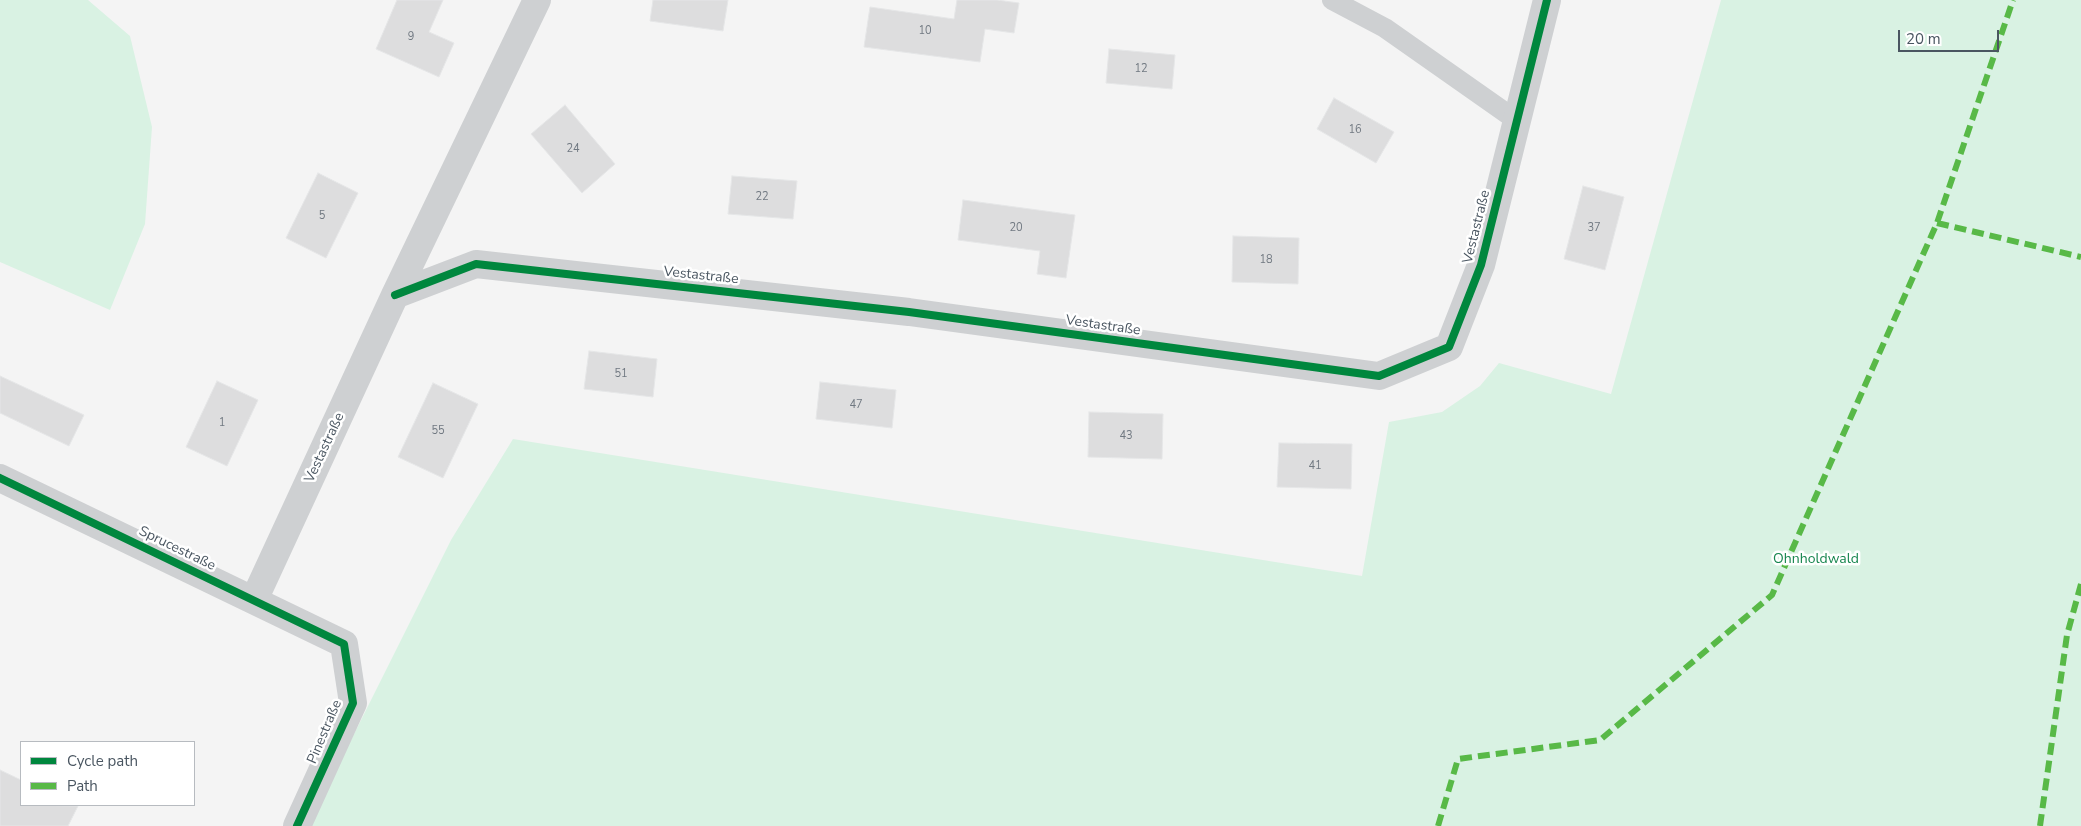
<!DOCTYPE html>
<meta charset="utf-8">
<style>
body{margin:0}
#map{position:relative;width:2081px;height:826px;overflow:hidden;background:#f4f4f4;font-family:"Nunito Sans",sans-serif}
canvas{display:block}
.legend{position:absolute;left:20px;top:741px;width:175px;height:65px;box-sizing:border-box;background:#fff;border:1px solid #b7bbc0;margin:0;padding:6px 9px;list-style:none;font-size:15px;color:#4a5661}
.legend li{display:flex;align-items:center;gap:10px;height:25px}
.legend b{width:25px;border:1px solid #b7bbc0}
.scale{position:absolute;left:1898px;top:30px;width:101px;height:22px;box-sizing:border-box;border:2px solid #4a5661;border-top:0;padding-left:6px;font-size:15px;line-height:18px;white-space:nowrap;color:#4a5661;-webkit-text-stroke:4px #fff;paint-order:stroke}
</style>
<div id="map">
<canvas width="2081" height="826"></canvas>
<ul class="legend">
<li><b style="height:6px;background:#00873e"></b>Cycle path</li>
<li><b style="height:6px;background:#58b947"></b>Path</li>
</ul>
<div class="scale">20 m</div>
</div>
<script>
const ctx = document.querySelector('canvas').getContext('2d');
ctx.lineJoin = 'round';
function fill(path, color) { ctx.fillStyle = color; ctx.fill(path, 'evenodd'); }
const shape = rows => new Path2D(rows.map(r => 'M' + r).join(''));
function trace(path, color, width, dash) { ctx.strokeStyle = color; ctx.lineWidth = width; ctx.lineCap = dash ? 'butt' : 'round'; ctx.setLineDash(dash || []); ctx.stroke(path); }
function drawText(font, color, halo, rows, align = 'center') {
  ctx.font = font + ' "Nunito Sans",sans-serif'; ctx.lineWidth = 5; ctx.setLineDash([]); ctx.textBaseline = 'middle'; ctx.strokeStyle = halo; ctx.fillStyle = color; for (const [text, x, y, turn = 0] of rows) {
    ctx.save(); ctx.translate(x, y); ctx.rotate((+turn || 0) * Math.PI / 180); ctx.textAlign = isNaN(turn) ? turn : align; if (halo) ctx.strokeText(text, 0, 0); ctx.fillText(text, 0, 0); ctx.restore();
  }
}
fill(shape([
 [0,0,88,0,130,36,152,127,145,224,110,310,0,262],
 [1721,0,2081,0,2081,826,308,826,451,540,513,439,1362,576,1389,422,1442,412,1480,386,1499,363,1611,394]
]), '#d9f2e3');
const building = shape([
 [397,0,443,0,429,32,454,43,439,77,376,49,397,0],
 [653,0,728,0,723,31,650,21,653,0],
 [957,0,997,0,1019,3,1014,33,985,29,980,62,864,47,870,7,954,19,957,0],
 [1109,49,1175,55,1172,89,1106,83,1109,49],
 [1334,98,1394,132,1376,163,1317,129,1334,98],
 [565,105,615,164,582,193,531,134,565,105],
 [318,173,358,193,326,258,286,238,318,173],
 [732,176,797,181,793,219,728,214,732,176],
 [1583,186,1624,197,1605,270,1564,259,1583,186],
 [963,200,1075,215,1066,278,1037,274,1040,251,958,240,963,200],
 [1233,236,1299,238,1298,284,1232,282,1233,236],
 [589,351,657,359,653,397,584,389,589,351],
 [0,376,84,415,69,446,0,413,0,376],
 [217,381,258,400,227,466,186,447,217,381],
 [820,382,896,390,892,428,816,419,820,382],
 [433,383,478,404,443,478,398,457,433,383],
 [1089,412,1163,414,1162,459,1088,457,1089,412],
 [1279,443,1352,444,1351,489,1277,487,1279,443],
 [0,770,21,780,21,805,78,806,68,826,0,826,0,770]
]);
fill(building, '#ddddde');
trace(building, '#e5e6e7', 1);
trace(shape([
 [1332,0,1385,28,1516,120]
]), '#ced0d2', 20);
trace(shape([
 [395,295,476,264,909,312,1379,376,1449,347,1481,265,1547,0],
 [0,478,344,644,353,703,297,826],
 [254,600,395,295,537,0]
]), '#ced0d2', 28);
trace(shape([
 [1937,223,2081,257],
 [1438,826,1458,759,1600,740,1772,595,1937,223,2013,0],
 [2040,826,2067,635,2081,584]
]), '#58b947', 6, [12, 6]);
trace(shape([
 [395,295,476,264,909,312,1379,376,1449,347,1481,265,1547,0],
 [0,478,344,644,353,703,297,826]
]), '#00873e', 8);
drawText('11px', '#707881', null, [
 ["10",925,31],
 ["9",411,37],
 ["12",1141,69],
 ["16",1355,130],
 ["24",573,149],
 ["22",762,197],
 ["5",322,216],
 ["20",1016,228],
 ["37",1594,228],
 ["18",1266,260],
 ["51",621,374],
 ["47",856,405],
 ["1",222,423],
 ["55",438,431],
 ["43",1126,436],
 ["41",1315,466]
]);
drawText('14px', '#4a5661', '#fff', [
 ["Vestastraße",1477,227,-76],
 ["Vestastraße",701,276,6],
 ["Vestastraße",1103,326,8],
 ["Vestastraße",325,448,-65],
 ["Sprucestraße",177,549,26],
 ["Pinestraße",325,732,-67]
]);
drawText('14px', '#17864f', '#fff', [
 ["Ohnholdwald",1816,560]
]);
</script>
